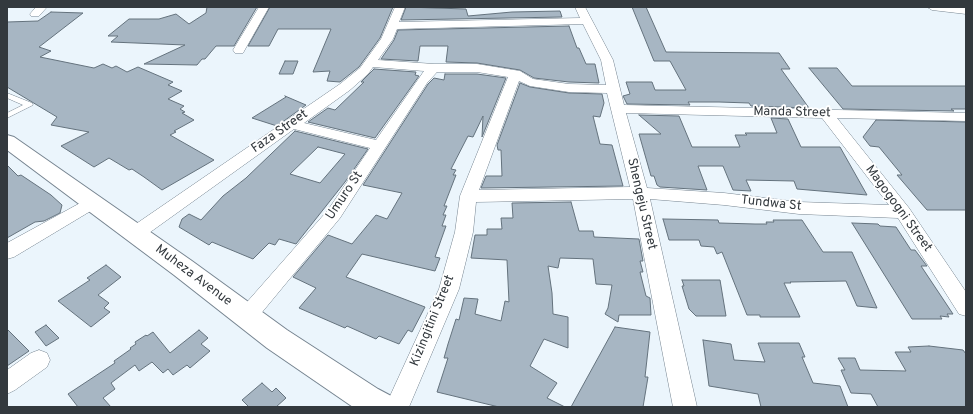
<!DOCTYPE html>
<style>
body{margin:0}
#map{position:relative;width:973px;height:414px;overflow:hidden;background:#ebf5fc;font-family:Overpass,sans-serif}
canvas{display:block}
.frame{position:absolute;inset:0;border:8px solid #33393e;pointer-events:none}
</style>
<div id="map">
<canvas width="973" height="414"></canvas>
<div class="frame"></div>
</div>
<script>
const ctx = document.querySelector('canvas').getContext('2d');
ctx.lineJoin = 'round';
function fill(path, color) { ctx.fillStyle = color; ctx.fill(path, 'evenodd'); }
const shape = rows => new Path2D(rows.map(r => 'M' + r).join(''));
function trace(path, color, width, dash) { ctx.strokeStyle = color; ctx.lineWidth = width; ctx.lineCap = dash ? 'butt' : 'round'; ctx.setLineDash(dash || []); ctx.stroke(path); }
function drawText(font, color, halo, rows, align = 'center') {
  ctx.font = font + ' Overpass,sans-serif'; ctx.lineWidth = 3.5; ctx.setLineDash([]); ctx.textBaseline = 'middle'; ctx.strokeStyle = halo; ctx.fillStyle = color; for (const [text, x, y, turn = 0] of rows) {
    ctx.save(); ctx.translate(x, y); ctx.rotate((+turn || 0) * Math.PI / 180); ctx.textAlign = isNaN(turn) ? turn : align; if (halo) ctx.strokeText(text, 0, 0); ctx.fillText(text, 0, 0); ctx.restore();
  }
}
const building = shape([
 [207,7,257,7,234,46,216,46,205,59,202,59,197,65,144,64,185,45,111,42,118,36,108,36,129,19,159,19,176,14,189,24,206,13,207,7],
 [270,7,393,7,380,38,359,67,340,82,327,81,330,71,313,72,331,29,278,29,269,46,248,46,270,7],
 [406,7,466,9,468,16,512,12,560,11,562,17,401,20,406,7],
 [632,7,646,7,666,52,779,53,790,69,781,69,809,108,751,106,749,103,719,102,688,102,690,105,627,104,623,96,630,94,626,82,652,82,655,90,686,90,670,61,654,61,632,7],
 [51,12,83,13,39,47,51,51,40,57,94,68,103,64,112,68,116,66,127,72,138,67,173,82,168,85,182,91,168,99,184,106,180,109,185,112,182,113,194,120,174,131,176,132,170,135,214,160,162,190,144,177,132,169,129,170,109,158,94,167,61,146,89,132,51,125,57,117,7,87,7,22,38,21,51,12],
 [569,26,577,48,579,48,586,64,595,64,599,83,569,82,534,78,520,70,477,63,446,62,448,46,420,46,418,61,381,59,394,40,398,30,569,26],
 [285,61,298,61,293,74,279,74,285,61],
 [809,68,837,68,852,86,966,86,966,109,951,109,954,111,843,109,809,68],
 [374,69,416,72,415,75,419,76,375,138,308,122,328,108,335,110,364,82,361,82,374,69],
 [445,74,477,74,506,78,482,137,483,116,473,137,468,136,451,169,456,170,453,175,456,175,444,206,447,206,443,215,446,215,442,226,446,226,435,257,440,258,435,271,362,254,346,277,425,307,412,332,408,330,399,344,379,336,376,339,347,326,345,328,299,308,316,288,293,277,328,235,352,244,376,215,387,219,402,193,363,185,428,84,434,78,444,80,445,74],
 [520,83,530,87,569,93,602,94,604,103,600,117,593,116,600,144,612,145,623,186,481,188,486,176,502,176,501,150,498,150,497,145,520,83],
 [285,96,306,105,277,126,252,118,286,97,285,96],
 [639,115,679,116,692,147,740,147,735,135,747,135,745,133,777,133,771,118,788,119,801,147,840,147,867,195,797,189,794,181,746,180,751,191,733,190,723,166,698,166,707,190,660,187,657,185,654,176,651,176,639,134,661,134,639,115],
 [876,120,966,122,966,210,927,210,897,175,902,175,879,147,870,146,863,137,876,120],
 [295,131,368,149,345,182,296,244,279,239,275,245,269,243,253,259,212,242,209,245,179,227,182,219,189,214,201,220,223,196,246,178,295,131],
 [318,147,345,154,320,183,290,174,318,147],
 [7,165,18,176,21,175,51,195,62,205,60,213,44,221,35,222,7,238,7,165],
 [571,202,579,231,593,231,594,237,639,239,643,261,640,261,643,272,640,272,646,296,650,298,651,315,619,315,618,322,605,314,608,308,612,285,596,284,593,259,560,258,558,268,548,266,552,293,553,314,568,317,568,348,544,339,530,366,557,383,547,398,565,407,499,407,437,392,448,358,444,358,448,344,456,319,459,320,464,298,478,299,475,314,501,321,505,301,509,302,507,260,471,258,475,235,487,235,487,229,502,229,501,218,513,218,512,203,571,202],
 [663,219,718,220,719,223,755,224,767,224,766,222,774,222,773,220,802,220,823,252,852,252,877,308,857,306,846,281,790,282,791,283,784,283,800,317,760,317,760,315,747,315,722,252,717,254,714,247,701,246,699,240,669,240,663,219],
 [852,223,878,224,880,226,896,227,911,250,915,250,927,266,921,266,953,314,947,314,949,317,940,316,942,319,912,319,852,223],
 [106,265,121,277,98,295,109,303,104,308,110,312,91,327,58,301,90,280,87,278,106,265],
 [682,280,720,280,726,316,696,316,689,309,682,286,684,286,682,280],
 [46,325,59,338,46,346,35,332,46,325],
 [615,327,650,332,645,377,648,377,643,407,571,407,615,327],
 [7,329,29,351,7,366,7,329],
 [199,330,208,338,201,344,210,351,190,368,187,365,173,375,168,369,163,373,152,362,139,371,135,365,111,383,115,389,103,398,111,407,78,407,68,394,115,363,114,361,131,349,130,348,136,344,135,342,146,335,147,336,153,332,170,353,199,330],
 [703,340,731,344,734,360,765,362,758,343,799,343,805,357,802,357,813,383,840,386,848,407,761,407,758,394,709,386,703,340],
 [929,346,963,350,966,354,966,407,878,407,871,394,851,393,841,370,845,370,838,358,855,358,860,370,906,371,895,352,911,352,908,347,929,346],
 [262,383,272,392,276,388,286,398,276,407,249,407,242,400,262,383]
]);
fill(building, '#a7b6c3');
trace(building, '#64727d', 1);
const lane = shape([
 [7,93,32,103,33,105,7,118,7,113,23,105,7,98,7,93]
]);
const street = shape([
 [36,7,47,7,39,16,31,16,30,14,36,7],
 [259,7,269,7,243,53,235,53,233,50,259,7],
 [395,7,405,7,399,22,580,18,575,7,585,7,613,60,624,105,966,113,966,121,837,118,909,208,966,292,966,316,959,314,898,218,799,214,724,205,650,199,697,407,673,407,633,199,476,202,473,232,459,289,409,407,385,407,439,289,455,232,460,196,508,77,477,72,437,72,427,83,340,218,254,322,247,325,240,322,237,316,240,310,328,210,370,148,294,129,142,238,136,240,130,238,127,233,130,228,340,84,360,68,381,39,395,7],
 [583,24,601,60,606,85,569,84,533,79,520,71,477,64,434,64,378,60,393,39,397,29,583,24],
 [373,67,424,71,376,140,304,123,350,90,368,74,373,67],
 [519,81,530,86,569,92,607,93,630,187,479,190,519,81],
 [626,113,822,118,889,205,799,202,724,193,647,188,626,113],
 [927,7,966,8,966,14,932,10,927,7],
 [93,196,99,198,101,202,99,206,14,257,7,259,7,243,93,196],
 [39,350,47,353,50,360,47,367,15,390,7,394,7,370,31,353,39,350]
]);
const secondary = shape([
 [7,135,14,137,192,261,287,330,378,389,393,397,397,407,353,407,267,348,174,275,7,150,7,135]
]);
trace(lane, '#768490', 1);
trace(street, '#768490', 1);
trace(secondary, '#768490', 2);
fill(lane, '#fff');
fill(street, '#fff');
fill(secondary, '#fff');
drawText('13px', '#33393e', '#fff', [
 ["Manda Street",792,113,1],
 ["Faza Street",280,132,-35],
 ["Umuro St",345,196,-56],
 ["Shengeju Street",641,204,77],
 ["Tundwa St",771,204,6],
 ["Magogogni Street",898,209,54],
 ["Muheza Avenue",193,276,37],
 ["Kizingitini Street",433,321,-68]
]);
</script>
